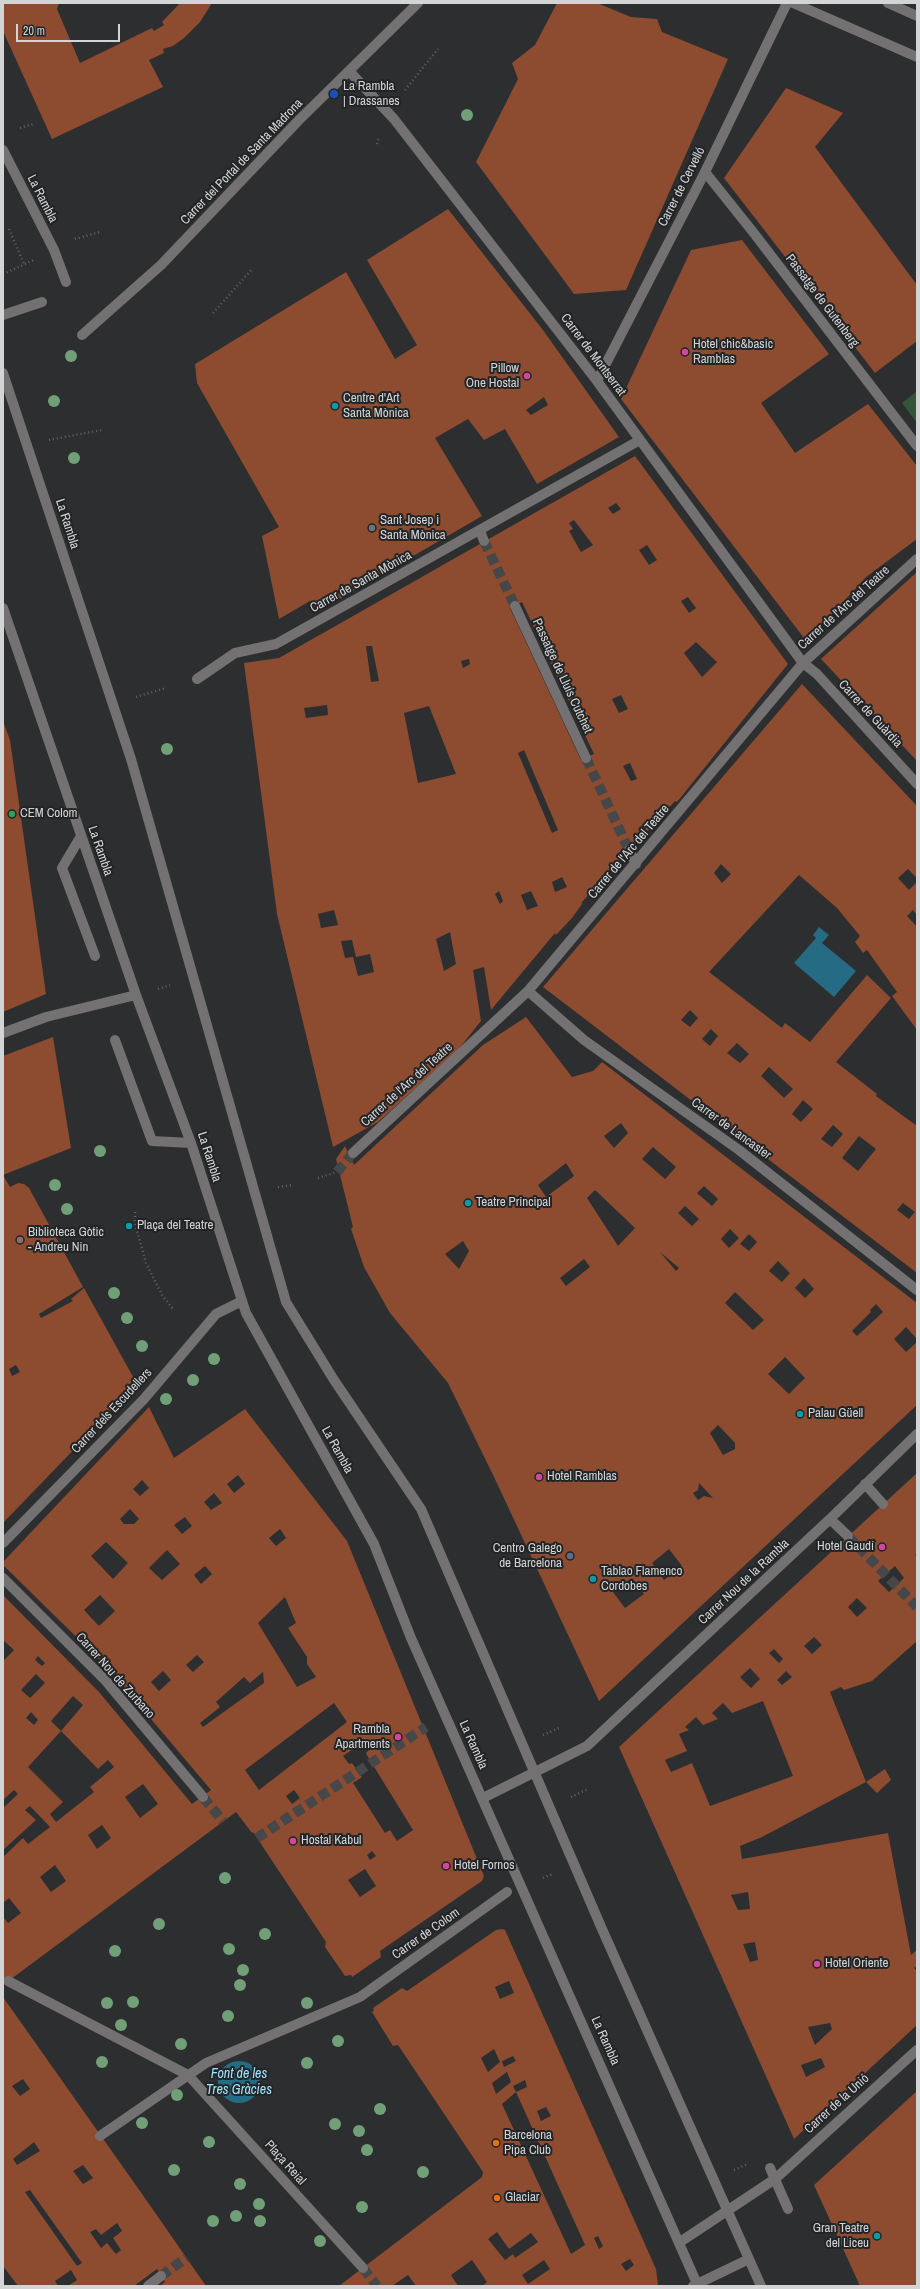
<!DOCTYPE html>
<meta charset="utf-8">
<style>
body{margin:0}
#map{position:relative;width:920px;height:2289px;overflow:hidden;background:#2c2e30;font-family:"Archivo Narrow",sans-serif}
canvas{display:block}
.frame{position:absolute;inset:0;border:4px solid #d3d4d6;pointer-events:none}
.scale{position:absolute;left:16px;top:24px;width:104px;height:18px;box-sizing:border-box;border:2px solid #d3d4d6;border-top:0;padding-left:5px;font-size:12px;line-height:14px;white-space:nowrap;color:#d3d4d6;-webkit-text-stroke:3px #222426;paint-order:stroke}
</style>
<div id="map">
<canvas width="920" height="2289"></canvas>
<div class="frame"></div>
<div class="scale">20 m</div>
</div>
<script>
const ctx = document.querySelector('canvas').getContext('2d');
ctx.lineJoin = 'round';
function fill(path, color) { ctx.fillStyle = color; ctx.fill(path, 'evenodd'); }
const shape = rows => new Path2D(rows.map(r => 'M' + r).join(''));
function trace(path, color, width, dash) { ctx.strokeStyle = color; ctx.lineWidth = width; ctx.lineCap = dash ? 'butt' : 'round'; ctx.setLineDash(dash || []); ctx.stroke(path); }
function drawText(font, color, halo, rows, align = 'center') {
  ctx.font = font + ' "Archivo Narrow",sans-serif'; ctx.lineWidth = 4; ctx.setLineDash([]); ctx.textBaseline = 'middle'; ctx.strokeStyle = halo; ctx.fillStyle = color; for (const [text, x, y, turn = 0] of rows) {
    ctx.save(); ctx.translate(x, y); ctx.rotate((+turn || 0) * Math.PI / 180); ctx.textAlign = isNaN(turn) ? turn : align; if (halo) ctx.strokeText(text, 0, 0); ctx.fillText(text, 0, 0); ctx.restore();
  }
}
fill(shape([
 [917,391,917,423,902,403]
]), '#345539');
fill(shape([
 [819,927,829,935,822,943,856,971,834,997,794,963,816,938,813,935],
 '218 2082a21 21 0 1 1 42 0a21 21 0 1 1-42 0Z'
]), '#256b84');
fill(shape([
 [3,3,59,3,57,9,80,63,152,28,154,31,164,25,162,22,180,3,212,3,200,22,184,38,173,46,163,49,164,53,149,60,163,87,52,139,3,31],
 [557,3,597,3,631,17,657,19,662,32,728,59,626,290,574,294,476,162,518,79,512,63,535,45],
 [786,88,843,113,815,147,917,285,917,341,875,373,724,178],
 [448,209,543,330,619,437,537,484,505,429,484,440,468,419,435,438,482,516,317,612,310,601,279,619,262,536,279,527,197,383,195,364,346,272,395,359,417,345,367,260],
 [544,397,548,405,531,415,526,410],
 [742,240,829,354,761,403,795,453,868,404,917,466,917,539,866,577,807,642,621,399,691,250],
 [635,456,788,664,677,802,675,801,582,902,582,904,572,918,556,935,555,933,491,1010,484,967,473,970,481,1021,457,1051,378,1122,333,1147,277,914,244,663,279,658],
 [616,503,621,509,613,514,608,508],
 [574,520,593,545,581,552,569,531,573,529,569,523],
 [647,545,657,560,649,565,639,550],
 [688,597,696,608,689,613,681,601],
 [522,602,594,754,581,760,510,608],
 [696,642,717,662,702,677,684,653],
 [366,646,372,646,379,681,371,682],
 [469,659,470,664,463,668,461,661],
 [621,695,628,709,619,713,612,699],
 [327,705,328,715,306,718,304,708],
 [429,706,456,774,418,783,404,713],
 [524,750,558,830,552,833,518,753],
 [630,763,637,779,631,781,623,766],
 [562,877,567,887,555,892,552,882],
 [499,891,503,901,500,904,495,894],
 [531,891,538,906,527,910,521,895],
 [334,910,338,925,321,928,318,914],
 [450,932,456,964,444,971,436,939],
 [352,940,356,957,370,954,374,972,358,976,353,957,345,958,341,941],
 [917,572,917,761,821,659],
 [802,684,917,806,917,878,908,869,898,878,909,890,917,882,917,915,913,910,907,916,917,927,917,1030,892,996,897,992,867,950,863,953,855,942,860,936,837,908,799,875,709,972,782,1028,785,1023,810,1042,867,975,891,998,836,1062,877,1094,876,1096,917,1126,917,1273,543,987],
 [721,864,731,874,722,883,714,873],
 [690,1010,698,1018,690,1027,681,1020],
 [711,1029,718,1036,710,1046,702,1039],
 [737,1043,749,1054,740,1063,727,1053],
 [769,1067,793,1089,784,1098,761,1076],
 [803,1100,813,1109,801,1122,792,1114],
 [833,1125,843,1134,832,1147,821,1139],
 [859,1136,876,1149,858,1171,842,1158],
 [903,1203,915,1212,909,1219,897,1210],
 [3,721,10,740,46,994,3,1012],
 [526,1017,572,1077,593,1071,602,1062,917,1303,917,1339,906,1327,894,1339,906,1352,917,1342,917,1405,599,1701,494,1477,448,1383,390,1313,364,1267,351,1229,353,1227,336,1159,345,1146,354,1165,483,1045],
 [621,1123,628,1133,614,1148,604,1136],
 [653,1147,676,1167,665,1179,642,1159],
 [566,1163,574,1176,546,1197,538,1185],
 [704,1186,718,1199,712,1206,697,1193],
 [595,1190,635,1228,618,1246,587,1198],
 [685,1206,699,1219,692,1226,678,1213],
 [730,1229,739,1238,729,1248,721,1239],
 [749,1234,757,1242,749,1251,740,1244],
 [463,1241,469,1251,459,1269,445,1254],
 [660,1252,679,1268,676,1271],
 [584,1259,590,1267,566,1286,560,1278],
 [778,1261,790,1273,782,1282,769,1271],
 [804,1278,814,1289,805,1298,795,1288],
 [735,1292,764,1320,753,1330,725,1303],
 [876,1304,883,1312,857,1336,852,1331,871,1312,870,1310],
 [785,1357,805,1378,789,1394,768,1374],
 [718,1425,735,1443,735,1449,723,1455,710,1433],
 [699,1483,713,1498,704,1496,698,1500,693,1493,698,1490],
 [669,1549,682,1566,664,1580,652,1563],
 [632,1578,644,1594,625,1608,613,1592],
 [53,1037,71,1148,3,1175,10,1187,18,1183,24,1184,29,1188,83,1287,39,1314,41,1318,73,1301,71,1299,84,1288,137,1384,3,1523,3,1056],
 [16,1365,20,1372,12,1376,9,1369],
 [149,1407,174,1458,245,1409,347,1541,484,1876,482,1881,380,1951,381,1957,352,1977,351,1975,345,1976,325,1947,326,1942,253,1832,252,1833,236,1812,3,1985,3,1917,8,1923,21,1913,9,1898,3,1903,3,1857,23,1838,28,1844,50,1827,30,1806,25,1810,36,1820,3,1850,3,1808,18,1794,14,1790,3,1800,3,1661,14,1650,3,1640,3,1595,99,1692,192,1804,211,1790,107,1667,3,1565,3,1562],
 [238,1475,245,1484,234,1493,227,1484],
 [142,1480,149,1488,140,1496,133,1489],
 [214,1493,222,1503,211,1510,204,1502],
 [130,1509,139,1519,134,1524,124,1524,120,1519],
 [185,1517,192,1526,182,1534,174,1525],
 [280,1529,286,1538,276,1546,269,1538],
 [106,1542,128,1563,113,1579,91,1556],
 [167,1550,180,1564,162,1580,149,1568],
 [205,1566,212,1574,201,1584,194,1575],
 [100,1595,115,1611,99,1626,84,1610],
 [285,1597,296,1623,288,1628,307,1657,307,1664,316,1677,297,1687,258,1623],
 [197,1655,204,1662,193,1672,186,1665],
 [38,1656,45,1663,42,1666,35,1660],
 [163,1671,171,1680,159,1691,151,1682],
 [263,1672,264,1683,203,1727,200,1723,220,1707,216,1702,244,1677,250,1683],
 [36,1674,45,1683,30,1698,21,1690],
 [73,1696,83,1705,61,1731,98,1769,108,1760,114,1767,90,1787,94,1792,56,1822,50,1814,63,1802,28,1767,61,1731,51,1721],
 [334,1703,347,1722,259,1790,245,1770],
 [31,1712,38,1720,34,1725,26,1718],
 [365,1741,370,1749,366,1753,368,1757,413,1830,397,1841,390,1830,385,1833,353,1783,362,1777,352,1763,349,1764,343,1756],
 [143,1784,158,1804,140,1818,125,1797],
 [294,1790,300,1798,292,1804,286,1796],
 [102,1825,111,1838,97,1849,88,1835],
 [372,1851,376,1856,370,1860,367,1855],
 [55,1865,66,1881,51,1892,40,1877],
 [365,1869,376,1886,360,1897,348,1880],
 [917,1473,917,1553,915,1555,917,1557,917,1641,872,1681,844,1690,841,1687,830,1692,866,1782,762,1837,740,1846,742,1859,888,1833,911,1955,917,1950,917,1966,914,1968,917,1971,917,2025,794,2139,619,1747],
 [895,1566,904,1578,889,1592,878,1581],
 [857,1598,867,1608,857,1617,848,1607],
 [814,1637,822,1645,812,1654,804,1646],
 [774,1649,783,1659,779,1663,769,1653],
 [750,1668,760,1679,751,1688,740,1677],
 [786,1671,792,1677,782,1685,777,1680],
 [763,1701,793,1776,710,1806,692,1763,671,1772,665,1760,687,1751,679,1734,689,1730,685,1727,696,1717,703,1725,718,1719,712,1713,723,1703,732,1713],
 [748,1892,750,1909,738,1910,731,1895],
 [755,1942,758,1960,750,1962,743,1944],
 [830,2023,832,2029,815,2045,808,2027],
 [821,2058,825,2067,806,2077,801,2065],
 [885,1769,891,1780,877,1793,866,1782],
 [502,1929,505,1930,656,2269,658,2285,482,2286,487,2282,472,2260,451,2275,458,2286,416,2286,408,2275,392,2286,339,2286,482,2177,483,2172,398,2045,393,2046,372,2012,374,2010,373,2008,402,1988,407,1991,496,1930],
 [509,1981,514,1993,500,1999,495,1987],
 [494,2049,500,2062,488,2072,481,2058],
 [513,2056,516,2061,504,2067,502,2061],
 [507,2072,511,2082,496,2094,492,2083],
 [525,2080,527,2087,516,2092,585,2245,571,2254,502,2104,516,2092,513,2086],
 [546,2107,551,2116,541,2121,537,2111],
 [497,2232,509,2249,531,2233,538,2242,515,2258,513,2254,505,2260,488,2239],
 [598,2236,603,2246,599,2249,594,2238],
 [630,2259,634,2265,626,2271,621,2264],
 [544,2260,550,2269,528,2284,522,2275],
 [3,1997,147,2201,206,2286,160,2286,165,2282,157,2269,134,2286,68,2286,77,2280,71,2270,55,2281,58,2286,18,2286,3,2266],
 [23,2079,30,2089,20,2096,12,2086],
 [34,2142,40,2151,17,2165,13,2159],
 [83,2165,93,2178,83,2184,73,2171],
 [30,2190,82,2263,77,2266,25,2192],
 [117,2223,122,2231,113,2238,121,2250,116,2254,107,2243,101,2248,90,2232,96,2229,101,2235],
 [917,2091,917,2286,860,2286,814,2185]
]), '#8d4b30');
trace(shape([
 [484,541,515,606],
 [586,758,629,850],
 [337,1172,353,1153],
 [848,1536,917,1607],
 [203,1797,223,1821],
 [257,1838,426,1727],
 [363,2268,377,2286],
 [161,2276,186,2258]
]), '#454749', 10, [10, 5]);
trace(shape([
 [405,90,438,49],
 [20,128,33,124],
 [377,144,379,138],
 [9,229,24,264],
 [75,239,100,232],
 [3,274,34,260],
 [213,313,253,268],
 [49,440,102,430],
 [136,697,166,688],
 [158,989,170,985],
 [318,1178,337,1172],
 [278,1187,293,1185],
 [135,1212,135,1224,146,1263,162,1295,173,1309],
 [543,1735,561,1727],
 [571,1797,588,1789],
 [543,1878,553,1874],
 [734,2170,748,2164]
]), '#626365', 2.5, [1, 3]);
trace(shape([
 [793,3,917,57],
 [888,3,917,16],
 [350,72,394,119,597,381,803,663,817,674,917,784],
 [3,150,54,250,66,282],
 [705,172,753,232,917,446],
 [3,315,42,302],
 [82,335,161,265,299,120,418,3],
 [3,373,131,759,286,1302,334,1380,421,1509,602,1929,761,2286],
 [597,381,705,172,787,3],
 [480,531,484,541],
 [515,606,586,758],
 [3,608,136,995,191,1143,246,1313,374,1544,411,1638,698,2286],
 [197,679,235,653,276,644,640,440],
 [81,836,62,868,95,956],
 [629,850,636,864],
 [528,991,584,1040,739,1150,917,1290],
 [3,1033,46,1017,136,995],
 [115,1040,152,1141,191,1143],
 [353,1153,528,991,803,663,917,559],
 [865,1484,883,1504],
 [830,1519,848,1536],
 [3,1543,144,1399,216,1314,242,1301],
 [3,1578,105,1680,203,1797],
 [483,1798,587,1746,830,1519,917,1434],
 [8,1981,188,2075,363,2268],
 [100,2136,206,2063,360,1997,507,1892],
 [770,2168,788,2209],
 [680,2242,775,2179,917,2050],
 [148,2286,161,2276],
 [693,2286,749,2259]
]), '#737171', 10);
ctx.fillStyle = '#709f78';
for (const [x, y] of [
 [467,115],
 [71,356],
 [54,401],
 [74,458],
 [167,749],
 [100,1151],
 [55,1185],
 [67,1209],
 [114,1293],
 [127,1318],
 [142,1346],
 [214,1359],
 [193,1380],
 [166,1399],
 [225,1878],
 [159,1924],
 [265,1934],
 [229,1949],
 [115,1951],
 [243,1970],
 [240,1985],
 [133,2002],
 [107,2003],
 [307,2003],
 [228,2016],
 [121,2025],
 [338,2041],
 [181,2044],
 [102,2062],
 [307,2063],
 [177,2095],
 [380,2109],
 [142,2123],
 [335,2124],
 [359,2131],
 [209,2142],
 [367,2150],
 [174,2170],
 [423,2172],
 [240,2184],
 [259,2204],
 [362,2207],
 [236,2216],
 [213,2221],
 [260,2221],
 [320,2241]
]) { ctx.beginPath(); ctx.arc(x, y, 6, 0, 2 * Math.PI); ctx.fill(); }
for (const [x, y, r, color] of [
 [334,94,5,"#1a4fb4"],
 [685,352,4,"#d1479c"],
 [527,376,4,"#d1479c"],
 [335,406,4,"#0f9aa8"],
 [372,528,4,"#6b7280"],
 [12,814,4,"#2e9e5b"],
 [468,1203,4,"#0f9aa8"],
 [129,1226,4,"#0f9aa8"],
 [20,1240,4,"#8d6e63"],
 [800,1414,4,"#0f9aa8"],
 [539,1477,4,"#d1479c"],
 [882,1547,4,"#d1479c"],
 [570,1556,4,"#5c6f8a"],
 [593,1579,4,"#0f9aa8"],
 [398,1737,4,"#d1479c"],
 [293,1841,4,"#d1479c"],
 [446,1866,4,"#d1479c"],
 [817,1964,4,"#d1479c"],
 [496,2143,4,"#e8710a"],
 [497,2198,4,"#e8710a"],
 [877,2236,4,"#0f9aa8"]
]) { const dot = new Path2D(); dot.arc(x, y, r, 0, 2 * Math.PI); ctx.fillStyle = color; ctx.fill(dot); trace(dot, '#222426', 1.5); }
drawText('13px', '#d3d4d6', '#222426', [
 ["La Rambla",343,87],
 ["| Drassanes",343,102],
 ["Hotel chic&basic",693,345],
 ["Ramblas",693,360],
 ["Pillow",519,369,"right"],
 ["One Hostal",519,384,"right"],
 ["Centre d'Art",343,399],
 ["Santa Mònica",343,414],
 ["Sant Josep i",380,521],
 ["Santa Mònica",380,536],
 ["CEM Colom",20,814],
 ["Teatre Principal",476,1203],
 ["Plaça del Teatre",137,1226],
 ["Biblioteca Gòtic",28,1233],
 ["- Andreu Nin",28,1248],
 ["Palau Güell",808,1414],
 ["Hotel Ramblas",547,1477],
 ["Hotel Gaudí",874,1547,"right"],
 ["Centro Galego",562,1549,"right"],
 ["de Barcelona",562,1564,"right"],
 ["Tablao Flamenco",601,1572],
 ["Cordobes",601,1587],
 ["Rambla",390,1730,"right"],
 ["Apartments",390,1745,"right"],
 ["Hostal Kabul",301,1841],
 ["Hotel Fornos",454,1866],
 ["Hotel Oriente",825,1964],
 ["Barcelona",504,2136],
 ["Pipa Club",504,2151],
 ["Glaciar",505,2198],
 ["Gran Teatre",869,2229,"right"],
 ["del Liceu",869,2244,"right"]
], 'left');
drawText('13px', '#d3d4d6', '#222426', [
 ["Carrer del Portal de Santa Madrona",242,162,-46],
 ["Carrer de Cervelló",682,187,-63],
 ["La Rambla",42,199,63],
 ["Passatge de Gutenberg",822,301,53],
 ["Carrer de Montserrat",593,355,53],
 ["La Rambla",67,524,72],
 ["Carrer de Santa Mònica",361,582,-29],
 ["Carrer de l'Arc del Teatre",844,608,-42],
 ["Passatge de Lluís Cutchet",562,676,65],
 ["Carrer de Guàrdia",870,714,47],
 ["La Rambla",100,851,71],
 ["Carrer de l'Arc del Teatre",629,852,-50],
 ["Carrer de l'Arc del Teatre",407,1085,-42],
 ["Carrer de Lancaster",731,1129,36],
 ["La Rambla",209,1157,72],
 ["Carrer dels Escudellers",112,1411,-47],
 ["La Rambla",337,1450,61],
 ["Carrer Nou de la Rambla",744,1582,-43],
 ["Carrer Nou de Zurbano",115,1676,48],
 ["La Rambla",473,1745,66],
 ["Carrer de Colom",426,1934,-35],
 ["La Rambla",605,2041,66],
 ["Carrer de la Unió",837,2104,-42],
 ["Plaça Reial",285,2163,48]
]);
drawText('italic 14px', '#9fe2fd', '#222426', [
 ["Font de les",239,2074],
 ["Tres Gràcies",239,2090]
]);
</script>
